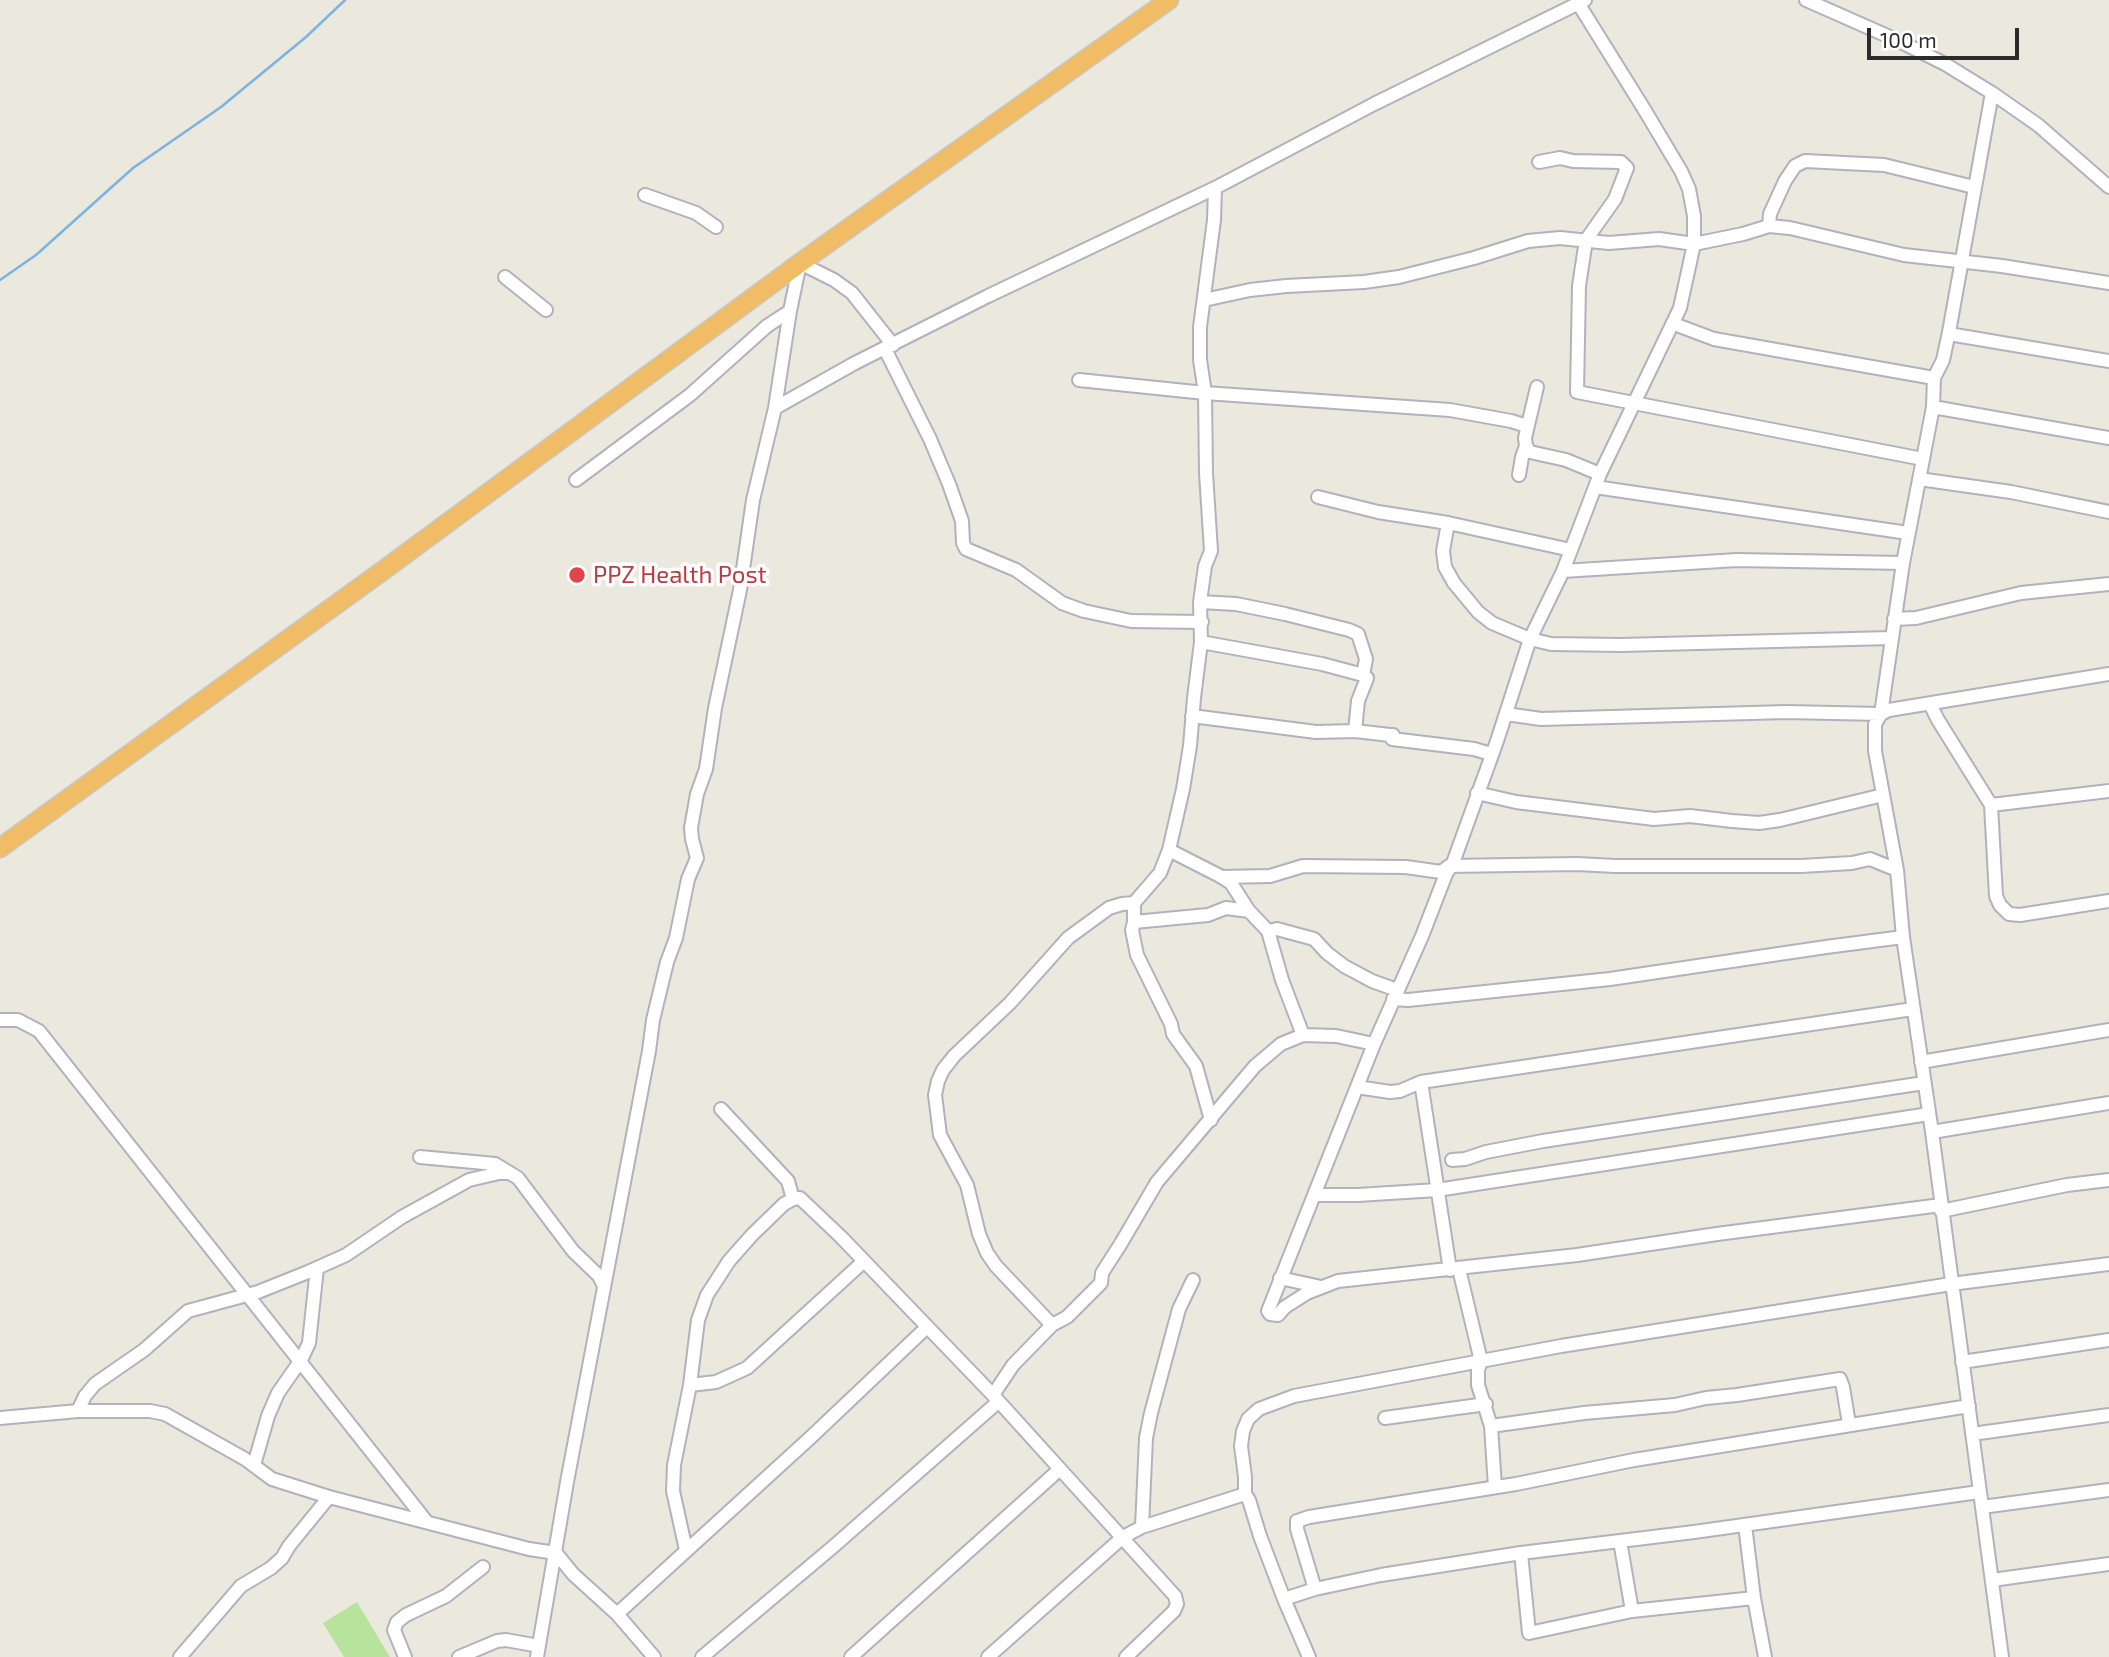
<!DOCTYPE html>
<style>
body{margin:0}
#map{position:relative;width:2109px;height:1657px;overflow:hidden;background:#ebe8de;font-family:"Exo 2",sans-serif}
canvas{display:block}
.scale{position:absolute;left:1867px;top:28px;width:152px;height:32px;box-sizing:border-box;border:4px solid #2b2b2b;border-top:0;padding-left:9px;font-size:21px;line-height:24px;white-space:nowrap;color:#2b2b2b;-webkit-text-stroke:5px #fff;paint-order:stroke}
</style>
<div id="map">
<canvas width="2109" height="1657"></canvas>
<div class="scale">100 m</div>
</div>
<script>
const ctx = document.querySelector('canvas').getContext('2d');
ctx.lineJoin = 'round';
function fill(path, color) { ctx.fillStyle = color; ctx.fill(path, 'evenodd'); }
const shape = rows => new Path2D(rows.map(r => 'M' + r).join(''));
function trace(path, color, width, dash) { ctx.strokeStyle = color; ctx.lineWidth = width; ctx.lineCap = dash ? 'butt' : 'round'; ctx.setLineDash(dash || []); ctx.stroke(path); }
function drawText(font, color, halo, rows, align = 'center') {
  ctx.font = font + ' "Exo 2",sans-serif'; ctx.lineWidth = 7; ctx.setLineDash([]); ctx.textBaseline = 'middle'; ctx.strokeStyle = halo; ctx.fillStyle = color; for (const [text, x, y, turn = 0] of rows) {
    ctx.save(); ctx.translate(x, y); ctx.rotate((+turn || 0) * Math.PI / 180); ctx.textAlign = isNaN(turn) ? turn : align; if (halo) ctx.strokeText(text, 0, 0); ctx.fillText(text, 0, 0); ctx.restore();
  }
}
fill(shape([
 [357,1602,390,1657,344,1657,323,1623]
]), '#b7e39c');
trace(shape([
 [0,280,36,255,133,168,221,107,306,37,345,0]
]), '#7bb3e4', 2.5);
const minor = shape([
 [1806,0,1899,41,1945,64,1992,93,2038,125,2109,187],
 [1578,3,1644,109,1681,171,1689,189,1694,216,1694,244,1680,308,1600,474,1563,571,1530,639,1497,741,1453,863,1446,874,1422,936,1374,1044,1268,1311,1270,1314,1278,1315,1285,1307,1307,1293,1338,1281,1577,1255,1717,1234,1941,1205],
 [1539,162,1560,158,1573,161,1621,162,1627,168,1615,199,1586,240,1579,286,1577,392,1923,459],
 [1215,188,1214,220,1200,327,1200,360,1205,393,1206,473,1211,551,1205,566,1200,602,1201,642,1194,698,1190,746,1183,789,1169,850,1160,873,1134,903,1122,904,1109,908,1068,938,1010,1003,954,1056,943,1070,938,1081,935,1095,940,1135,967,1185,979,1234,987,1253,996,1266,1052,1325,1067,1317,1101,1283,1102,1273,1120,1245,1157,1182,1255,1066,1281,1044,1303,1035,1336,1036,1374,1044],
 [645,195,696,213,716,227],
 [1769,226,1770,214,1785,181,1795,166,1805,161,1884,165,1974,187],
 [505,277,546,310],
 [1204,300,1250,290,1286,286,1364,282,1399,277,1474,258,1528,241,1560,238,1609,243,1659,239,1694,244,1743,234,1769,226,1790,228,1904,255,2002,266,2109,283],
 [1674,324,1714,339,1934,378],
 [1949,334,2109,361],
 [885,349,930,439,949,484,962,521,963,543,966,549,1016,570,1062,603,1084,611,1131,621,1202,622],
 [1079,380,1205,393,1450,410,1511,421,1527,426],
 [1537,387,1525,438,1526,446,1530,452,1566,460,1600,474],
 [1933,407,2109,438],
 [775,408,855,363,988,296,1215,188,1374,104,1585,0],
 [1519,475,1522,457,1526,446],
 [1919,479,2011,492,2109,512],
 [576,480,690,395,767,326,790,311],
 [1595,487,1908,533],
 [1318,497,1378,512,1448,523,1571,550],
 [1448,523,1443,551,1445,567,1454,583,1478,612,1492,623,1530,639,1551,644,1621,645,1891,638],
 [1563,571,1737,560,1903,563],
 [1200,602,1236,604,1285,614,1349,630,1358,634,1366,659,1363,675,1367,678,1358,701,1355,731],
 [1894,619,1916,618,2021,593,2109,584],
 [1201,642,1322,664,1363,675],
 [1930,704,1938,720,1991,805,2109,791],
 [1506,714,1541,719,1786,712,1881,714,1903,563,1933,407,1934,378,1943,360,1949,332,1992,93],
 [1192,716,1316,732,1355,731,1390,735,1393,735,1392,739,1474,749,1491,754],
 [1477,793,1516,802,1654,819,1690,816,1732,821,1759,823,1780,820,1883,795],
 [1991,805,1996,896,2000,905,2009,914,2020,915,2109,901],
 [1169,850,1220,876,1231,883,1249,911,1268,931,1282,980,1303,1035],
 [1221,877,1270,876,1303,866,1406,867,1441,872,1449,866,1577,864,1615,866,1801,866,1852,863,1870,859,1897,870],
 [1134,903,1134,922,1132,930,1137,955,1171,1024,1173,1034,1196,1066,1211,1120],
 [1134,922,1208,915,1226,908,1249,911],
 [1268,931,1277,929,1314,939,1327,953,1344,966,1372,981,1397,990],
 [1393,999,1408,1000,1610,979,1826,947,1903,937],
 [0,1020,18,1020,39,1031,426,1521],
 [1921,1062,2109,1030],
 [1421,1082,1450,1270],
 [1357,1087,1390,1092,1400,1091,1421,1082,1913,1009],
 [721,1109,788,1181,793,1199],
 [1932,1132,2109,1103],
 [420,1157,495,1164,518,1178,573,1251,599,1276,604,1286],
 [1452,1160,1465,1159,1486,1152,1543,1141,1924,1083],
 [1314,1195,1358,1195,1437,1190,1929,1114],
 [1941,1211,2067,1185,2109,1180],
 [1459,1269,1481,1361,1478,1370,1478,1385,1491,1426,1495,1487],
 [1280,1278,1321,1287],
 [1962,1362,2109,1340],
 [690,1385,716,1382,747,1368,863,1262],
 [993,1395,1013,1365,1052,1325],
 [78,1411,85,1396,95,1384,144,1350,188,1311,258,1292,308,1272,346,1255,402,1217,469,1180,499,1173,510,1173],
 [0,1418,78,1411,150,1411,165,1414,245,1459,272,1479,329,1497,529,1549,556,1553,573,1574,617,1614,654,1657],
 [1385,1418,1486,1404],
 [1491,1426,1584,1413,1675,1405,1706,1398,1737,1395,1840,1379,1843,1387,1849,1424],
 [1972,1434,2109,1415],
 [254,1465,268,1416,278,1393,301,1360,309,1343,317,1268],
 [1982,1507,2109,1490],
 [1745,1525,1754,1598,1765,1657],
 [1142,1527,1146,1438,1151,1413,1179,1309,1193,1280],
 [1620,1541,1632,1611],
 [686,1550,673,1491,674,1465,690,1385,698,1320,707,1295,729,1261,752,1235,784,1204,793,1199,800,1198,841,1237,993,1395,1175,1596,1177,1604,1174,1611,1126,1657],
 [1521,1553,1529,1633,1632,1611,1754,1598],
 [1992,1580,2109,1564],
 [1315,1589,1297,1529,1297,1521,1309,1517,1516,1484,1634,1460,1969,1406],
 [1284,1599,1315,1589,1381,1575,1521,1553,1694,1532,1979,1492],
 [617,1614,810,1438,926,1328],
 [180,1657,241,1586,271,1568,282,1558,289,1546,329,1497],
 [405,1657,394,1630,397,1622,406,1615,446,1596,483,1567],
 [459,1657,497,1641,506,1640,539,1646],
 [537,1657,567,1482,649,1051,653,1020,667,962,676,938,688,879,697,858,692,839,691,828,697,794,706,769,715,708,740,590,753,500,775,408,790,311,800,263,834,280,852,293,893,345],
 [702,1657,834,1546,998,1402],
 [851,1657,1060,1469],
 [988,1657,1123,1537,1142,1527,1245,1494],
 [1309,1657,1284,1599,1260,1536,1249,1500,1245,1494,1245,1477,1241,1446,1243,1431,1248,1419,1259,1409,1294,1396,1561,1346,1951,1284,2109,1264],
 [2002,1657,1932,1132,1903,937,1897,870,1875,751,1875,724,1881,714,1889,710,2109,674]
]);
const highway = shape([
 [0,848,381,572,800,263,1169,0]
]);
trace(minor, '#b2b1bd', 16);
trace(highway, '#c8c8c8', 21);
trace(minor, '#fff', 12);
trace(highway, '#f0bc65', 18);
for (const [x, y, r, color] of [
 [577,575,9,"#e0444e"]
]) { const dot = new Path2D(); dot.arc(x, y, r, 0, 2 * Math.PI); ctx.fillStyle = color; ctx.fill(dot); trace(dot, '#fff', 2.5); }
drawText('24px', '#be3a42', '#fff', [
 ["PPZ Health Post",593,575]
], 'left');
</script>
